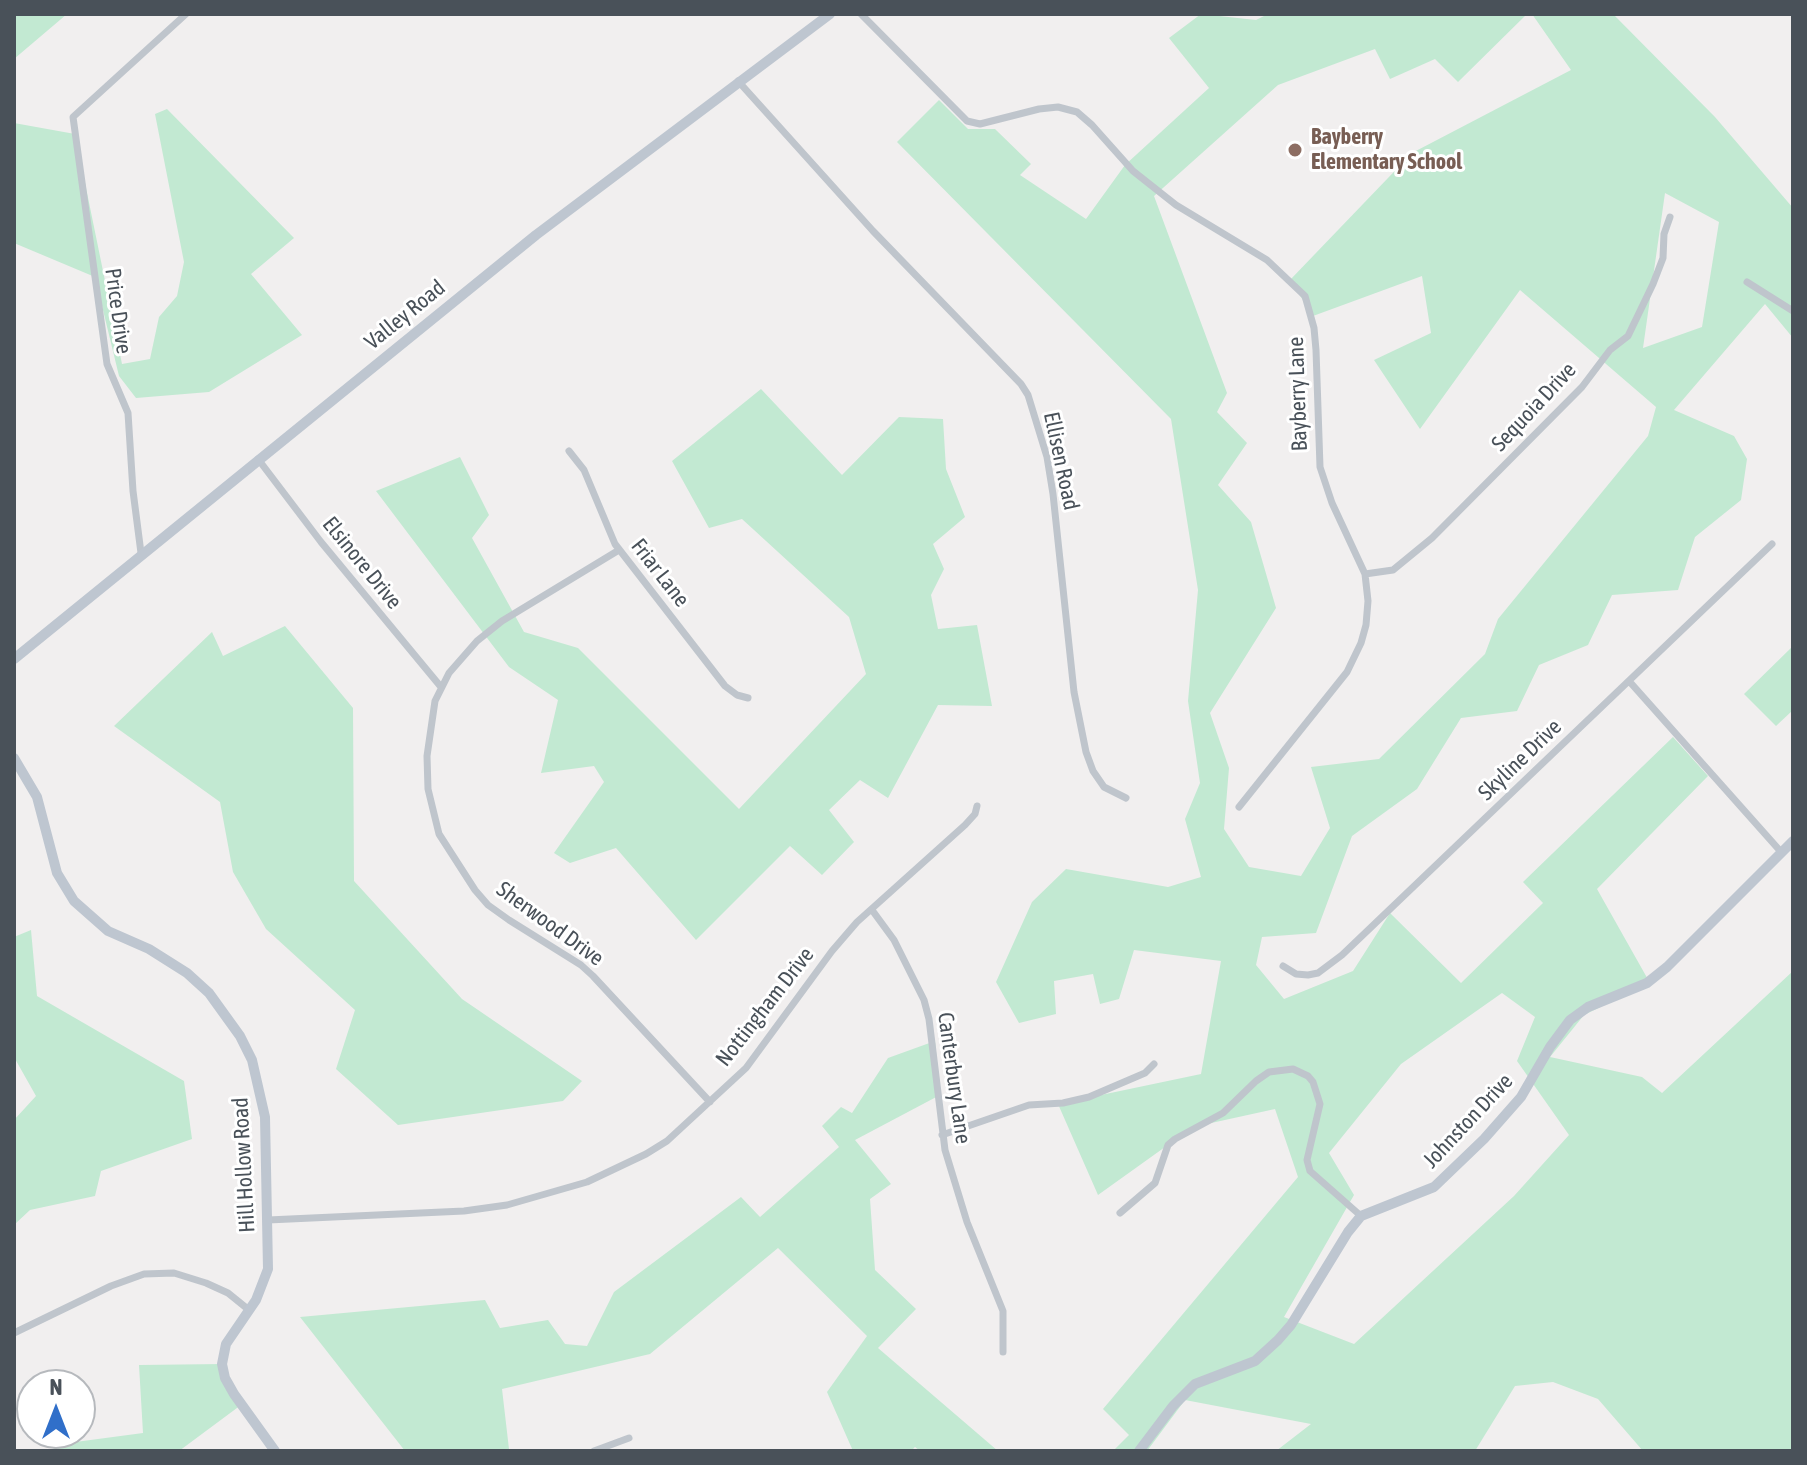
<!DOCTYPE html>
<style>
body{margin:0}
#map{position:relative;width:1807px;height:1465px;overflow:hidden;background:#f1efef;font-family:"Asap Condensed",sans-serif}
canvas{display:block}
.frame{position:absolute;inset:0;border:16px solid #495159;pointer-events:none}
.north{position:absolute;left:16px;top:1369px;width:80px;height:80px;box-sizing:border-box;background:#fff;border:2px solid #b6b9bd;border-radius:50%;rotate:0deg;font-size:22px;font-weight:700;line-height:32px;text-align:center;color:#495159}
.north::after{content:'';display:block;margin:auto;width:28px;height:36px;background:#306fc9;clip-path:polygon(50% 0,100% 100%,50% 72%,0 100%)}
</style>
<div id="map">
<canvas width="1807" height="1465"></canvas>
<div class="frame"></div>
<div class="north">N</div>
</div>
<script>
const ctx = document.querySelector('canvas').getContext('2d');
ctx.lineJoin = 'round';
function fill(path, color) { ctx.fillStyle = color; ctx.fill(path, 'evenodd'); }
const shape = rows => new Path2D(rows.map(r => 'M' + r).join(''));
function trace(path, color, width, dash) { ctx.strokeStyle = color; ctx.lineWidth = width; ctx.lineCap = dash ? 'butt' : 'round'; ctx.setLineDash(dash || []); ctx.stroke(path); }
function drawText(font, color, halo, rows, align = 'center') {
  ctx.font = font + ' "Asap Condensed",sans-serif'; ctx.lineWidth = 6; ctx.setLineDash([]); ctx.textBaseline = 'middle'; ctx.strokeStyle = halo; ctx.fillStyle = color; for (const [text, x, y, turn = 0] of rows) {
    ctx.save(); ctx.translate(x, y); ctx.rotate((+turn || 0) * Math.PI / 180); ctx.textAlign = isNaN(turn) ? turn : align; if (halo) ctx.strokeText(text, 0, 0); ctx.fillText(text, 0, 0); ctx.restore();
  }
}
fill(shape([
 [14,14,67,14,14,59],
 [1201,14,1256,20,1268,14,1527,14,1458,82,1435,59,1390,79,1375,49,1278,85,1154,196,1227,393,1217,412,1247,443,1218,485,1251,522,1276,608,1210,713,1229,768,1224,829,1249,867,1301,876,1330,828,1311,767,1379,759,1485,654,1498,619,1648,436,1656,407,1520,290,1420,429,1374,360,1431,333,1422,276,1313,316,1290,280,1412,153,1571,70,1532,14,1613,14,1715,117,1793,208,1793,338,1765,304,1674,410,1734,436,1747,459,1741,500,1695,537,1678,590,1612,595,1588,645,1539,665,1517,711,1461,718,1417,789,1352,836,1316,933,1262,937,1256,965,1284,999,1353,971,1390,913,1461,983,1543,903,1523,882,1673,737,1708,776,1597,889,1650,983,1584,1015,1550,1057,1642,1077,1662,1093,1793,971,1793,1451,1643,1451,1598,1399,1553,1382,1515,1386,1475,1451,1276,1451,1311,1424,1185,1400,1147,1451,1113,1451,1129,1435,1103,1409,1298,1177,1275,1109,1193,1127,1098,1195,1058,1104,1201,1074,1221,961,1134,950,1119,999,1100,1004,1093,974,1054,981,1056,1014,1019,1023,996,982,1032,902,1066,869,1168,887,1201,877,1185,819,1200,783,1188,701,1198,590,1171,419,897,142,939,100,968,129,995,129,1031,164,1020,175,1086,219,1125,165,1209,88,1169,38],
 [1665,193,1719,222,1702,327,1643,348],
 [1502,993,1535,1017,1517,1061,1569,1135,1514,1196,1354,1344,1284,1317,1354,1195,1329,1153,1401,1064],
 [167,109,294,238,251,274,302,335,209,392,136,398,119,376,95,277,14,243,14,123,75,134,122,364,150,359,159,317,177,296,184,262,155,114],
 [761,389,842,475,899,417,943,419,946,469,965,517,933,544,944,569,931,595,938,629,977,625,992,706,938,705,888,798,860,780,829,810,854,842,822,875,790,846,696,940,616,848,570,863,554,853,604,782,594,766,541,773,558,700,509,667,376,491,460,457,489,515,472,538,524,632,578,648,739,809,866,674,849,617,742,519,709,528,672,461],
 [285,626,353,708,354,881,462,999,582,1081,563,1101,398,1125,336,1069,355,1010,266,929,233,872,220,802,114,726,212,632,223,656],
 [1793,646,1793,710,1776,726,1744,694],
 [31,930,37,996,184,1081,192,1139,101,1171,95,1196,30,1210,14,1225,14,1120,36,1096,14,1057,14,937],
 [935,1041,940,1095,855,1140,891,1184,870,1199,875,1270,916,1309,878,1348,998,1451,920,1451,915,1447,911,1451,853,1451,827,1392,867,1336,778,1248,650,1354,502,1389,509,1449,505,1451,405,1451,300,1317,485,1300,500,1328,548,1320,565,1344,587,1346,614,1292,741,1197,760,1217,839,1147,822,1126,841,1107,852,1113,888,1058],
 [223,1364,241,1405,179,1451,54,1451,53,1445,143,1433,139,1365]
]), '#c2e9d2');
trace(shape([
 [861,14,967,121,980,124,1039,109,1058,107,1077,112,1092,125,1133,171,1176,205,1267,260,1305,296,1314,328,1316,350,1320,467,1332,503,1365,574,1368,601,1366,625,1361,643,1347,672,1239,807],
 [738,81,873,231,1021,384,1028,395,1047,457,1053,494,1074,692,1086,752,1093,771,1104,787,1126,798],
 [1747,282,1793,311],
 [569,451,584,470,615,544,725,686,737,695,748,698],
 [258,459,321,542,441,687],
 [619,550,502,621,477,641,449,673,435,701,427,756,428,789,439,834,475,890,488,905,509,920,581,965,593,976,710,1102],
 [141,553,133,491,128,413,107,364,73,117,186,14],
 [1365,574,1393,570,1432,538,1582,387,1610,350,1628,336,1653,284,1663,258,1664,234,1670,217],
 [1629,681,1782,853],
 [872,910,894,940,924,1000,929,1019,945,1150,967,1222,1003,1311,1003,1352],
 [1283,966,1296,974,1308,975,1318,973,1342,955,1772,544],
 [942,1135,1029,1105,1063,1103,1089,1097,1145,1073,1154,1064],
 [1120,1213,1155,1183,1168,1145,1175,1139,1223,1113,1256,1081,1269,1072,1293,1069,1308,1076,1313,1082,1320,1104,1307,1160,1310,1171,1361,1216],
 [268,1220,464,1211,507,1205,587,1182,646,1154,667,1141,746,1068,832,951,857,922,965,825,975,814,977,806],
 [14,1333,111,1286,144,1274,174,1273,206,1283,228,1293,249,1310],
 [594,1451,629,1438]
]), '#bfc5cc', 7);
trace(shape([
 [14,659,536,235,830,14],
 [14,758,37,797,57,873,74,901,108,931,149,949,187,973,209,993,240,1036,252,1060,265,1117,268,1269,256,1300,226,1344,222,1364,225,1378,234,1394,275,1451],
 [1139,1451,1173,1406,1195,1384,1255,1361,1278,1340,1291,1325,1348,1232,1361,1216,1434,1187,1484,1139,1521,1097,1550,1047,1570,1020,1588,1007,1647,983,1667,967,1793,841]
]), '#bec6d0', 10);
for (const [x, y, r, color] of [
 [1295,150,8,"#8d6e63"]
]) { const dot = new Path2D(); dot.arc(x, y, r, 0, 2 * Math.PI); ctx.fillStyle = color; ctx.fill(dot); trace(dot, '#fff', 3); }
drawText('bold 22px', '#785e54', '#fff', [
 ["Bayberry",1311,137],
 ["Elementary School",1311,162]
], 'left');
drawText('22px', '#495159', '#fff', [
 ["Price Drive",118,311,82],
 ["Valley Road",405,315,-39],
 ["Bayberry Lane",1298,394,-92],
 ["Sequoia Drive",1534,407,-47],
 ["Ellisen Road",1061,461,78],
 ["Elsinore Drive",362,563,51],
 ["Friar Lane",660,573,52],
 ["Skyline Drive",1520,760,-44],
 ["Sherwood Drive",550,924,36],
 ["Nottingham Drive",765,1007,-52],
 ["Canterbury Lane",954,1078,82],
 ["Johnston Drive",1468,1121,-47],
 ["Hill Hollow Road",244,1165,-93]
]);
</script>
